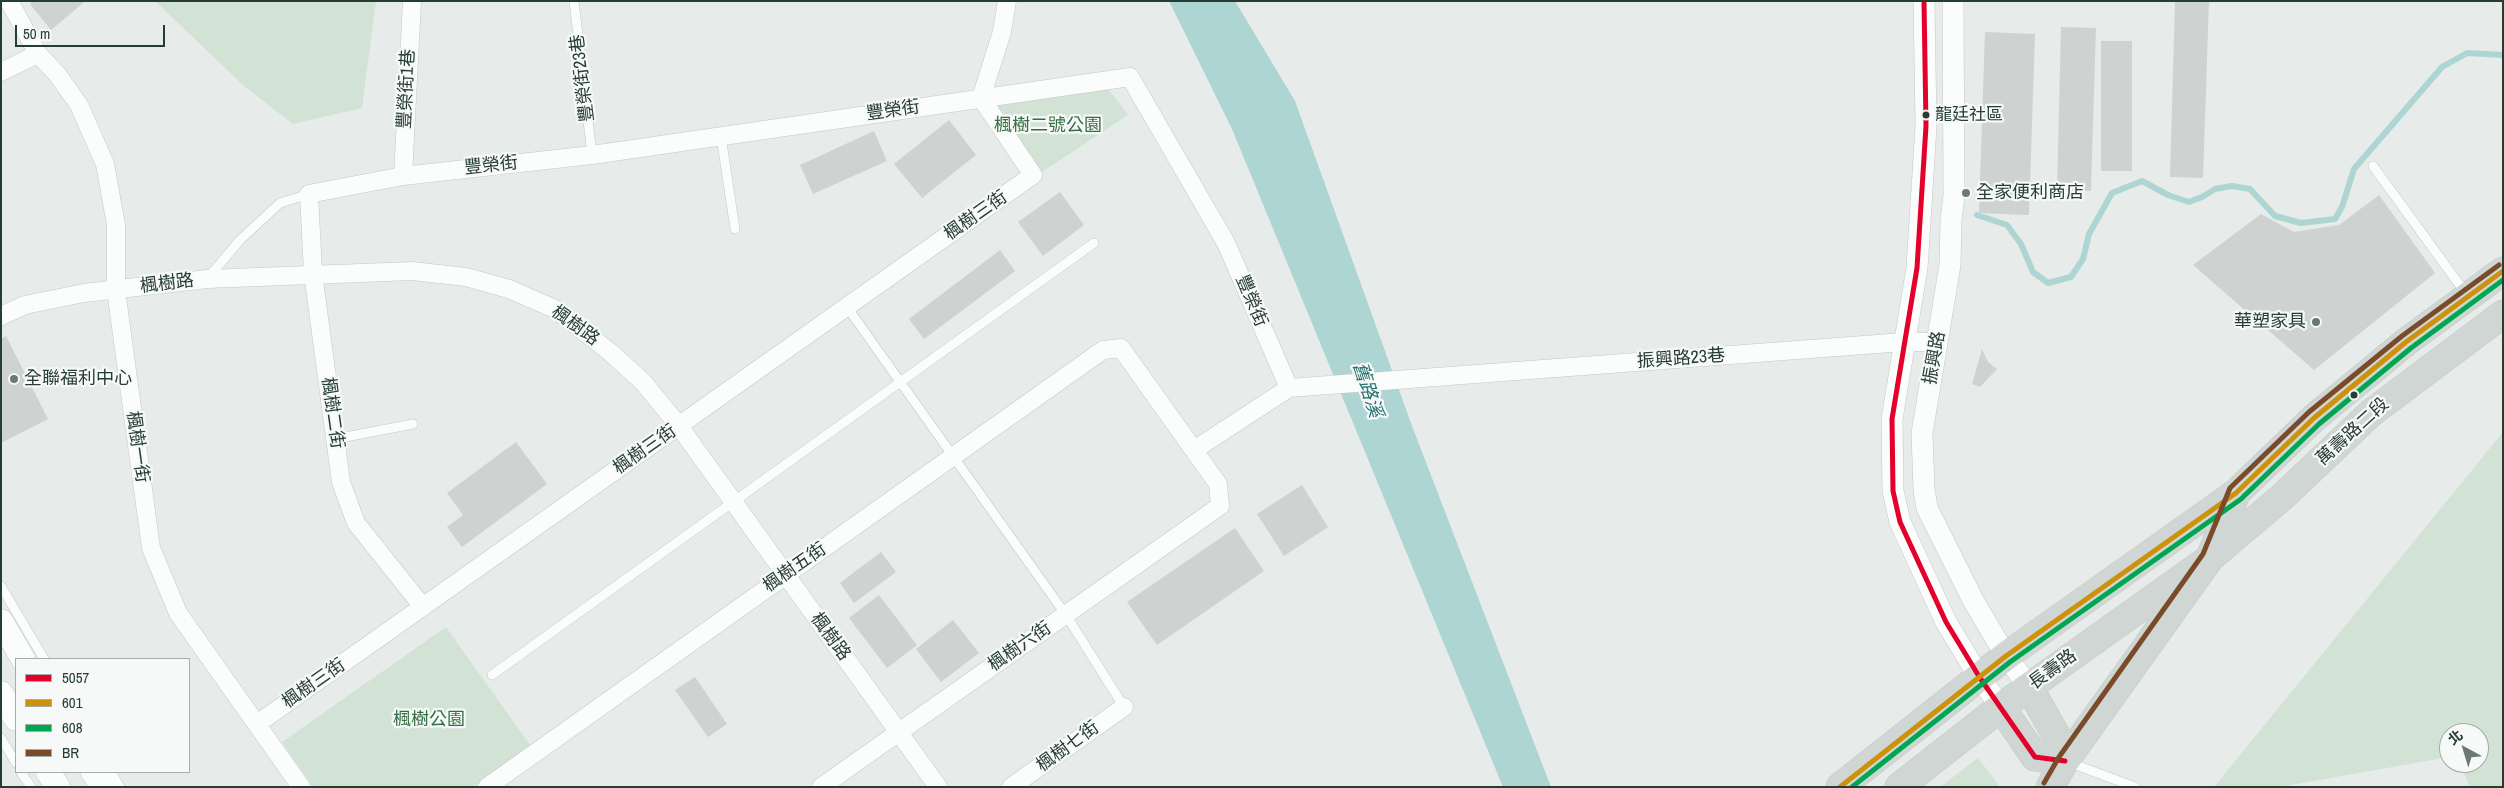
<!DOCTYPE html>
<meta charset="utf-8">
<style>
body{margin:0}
#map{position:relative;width:2504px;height:788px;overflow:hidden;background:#e7ebe9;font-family:"Archivo Narrow","Noto Sans TC",sans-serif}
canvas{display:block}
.frame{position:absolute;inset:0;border:2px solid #263d33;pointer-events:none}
.legend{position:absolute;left:15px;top:658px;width:175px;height:115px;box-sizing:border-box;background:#f6f9f7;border:1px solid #a3aea9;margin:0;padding:6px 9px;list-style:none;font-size:15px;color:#263d33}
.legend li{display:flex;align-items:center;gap:10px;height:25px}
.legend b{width:25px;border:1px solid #a3aea9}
.north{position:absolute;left:2439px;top:723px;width:50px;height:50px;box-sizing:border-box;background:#f6f9f7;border:1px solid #a3aea9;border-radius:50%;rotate:321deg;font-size:14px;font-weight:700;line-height:20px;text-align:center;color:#263d33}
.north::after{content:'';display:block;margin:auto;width:18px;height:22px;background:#6a7a73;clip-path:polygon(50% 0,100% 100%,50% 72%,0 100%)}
.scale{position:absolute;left:15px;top:25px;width:150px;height:22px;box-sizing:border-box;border:2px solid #263d33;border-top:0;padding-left:6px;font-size:15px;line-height:18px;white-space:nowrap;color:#263d33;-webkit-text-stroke:4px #f6f9f7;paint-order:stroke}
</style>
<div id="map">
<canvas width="2504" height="788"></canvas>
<div class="frame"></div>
<ul class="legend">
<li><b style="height:6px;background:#e4002b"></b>5057</li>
<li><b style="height:6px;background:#cd910a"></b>601</li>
<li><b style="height:6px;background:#00a651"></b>608</li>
<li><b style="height:6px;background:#7a4b2a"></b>BR</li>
</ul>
<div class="north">北</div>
<div class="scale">50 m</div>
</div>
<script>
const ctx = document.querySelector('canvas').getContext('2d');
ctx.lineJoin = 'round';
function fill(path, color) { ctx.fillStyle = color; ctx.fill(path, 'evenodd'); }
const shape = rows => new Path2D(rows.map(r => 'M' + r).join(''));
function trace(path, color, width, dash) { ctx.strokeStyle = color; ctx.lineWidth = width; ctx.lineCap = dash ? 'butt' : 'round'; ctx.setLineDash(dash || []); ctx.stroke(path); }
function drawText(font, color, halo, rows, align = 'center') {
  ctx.font = font + ' "Archivo Narrow","Noto Sans TC",sans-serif'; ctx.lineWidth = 4.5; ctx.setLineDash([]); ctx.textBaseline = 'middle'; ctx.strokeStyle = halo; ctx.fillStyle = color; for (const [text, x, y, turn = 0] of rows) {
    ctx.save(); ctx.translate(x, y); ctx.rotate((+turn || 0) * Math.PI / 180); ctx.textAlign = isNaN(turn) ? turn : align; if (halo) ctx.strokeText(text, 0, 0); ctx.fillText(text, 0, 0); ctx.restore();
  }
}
fill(shape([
 [155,1,376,1,362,108,293,124,244,86],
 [1106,86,1128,115,1039,174,987,97],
 [2503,432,2503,787,2470,787,2459,763,2479,763,2479,733,2449,733,2449,757,2279,787,2214,787],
 [446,627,531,746,474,787,313,787,282,742],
 [1978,758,2000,787,1940,787]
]), '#d2e2d5');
fill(shape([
 [1169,1,1235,1,1295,101,1412,426,1551,787,1503,787,1232,129]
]), '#add5d3');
trace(shape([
 [1977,215,2007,225,2021,244,2033,272,2048,283,2071,277,2083,259,2089,234,2112,193,2142,181,2168,195,2189,202,2202,197,2215,189,2232,186,2250,189,2275,216,2301,223,2335,219,2342,207,2354,169,2442,67,2467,53,2503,55]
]), '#add5d3', 6);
fill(shape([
 [33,1,82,1,83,3,51,30,30,4],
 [2175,1,2209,1,2203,178,2170,177],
 [2061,27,2096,28,2091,191,2057,191],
 [1985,32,2035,34,2029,215,1979,213],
 [2101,41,2132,41,2132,171,2101,171],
 [949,120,976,155,922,198,894,164],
 [874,131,887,161,813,194,800,165],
 [1060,192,1084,225,1043,256,1018,222],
 [2379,195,2435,273,2314,370,2193,265,2261,214,2294,232,2339,225],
 [1000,250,1015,271,924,339,909,319],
 [6,336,48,419,1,443,1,339],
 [1982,349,1988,362,1997,369,1980,387,1972,384],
 [516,442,547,484,462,547,447,527,463,515,447,493],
 [1302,485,1328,527,1284,556,1257,514],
 [1235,528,1264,571,1157,645,1127,602],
 [881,552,896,572,854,603,840,583],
 [879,595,917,645,887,668,849,618],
 [953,620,979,653,941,682,916,649],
 [695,677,727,724,708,737,675,690]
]), '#ced2d0');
const service = shape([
 [574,1,592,155],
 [721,136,735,229],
 [2373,166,2467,295],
 [207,279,240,240,280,203,309,194],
 [847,307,1066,615,1124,707],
 [335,439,413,424],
 [1,586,44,659],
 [492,675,1094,243],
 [1,738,16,763],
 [2068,762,2135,787],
 [21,772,31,787],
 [111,772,120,787]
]);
const minor = shape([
 [9,1,38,54,57,74,79,105,105,164,116,225,116,290,151,548,178,613,301,787],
 [1,72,38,54],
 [403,176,412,1],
 [1,316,25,305,84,293,207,279,412,271,466,277,509,289,555,309,610,352,643,382,679,426,938,787],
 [1194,450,1289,388,1904,342,1938,342],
 [423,607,356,523,341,482,313,273,309,194,403,176,592,155,1130,77,1226,243,1289,388],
 [257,724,1033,175,981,98,1002,32,1007,1],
 [487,787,1103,350,1121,348,1218,484,1220,506,821,787],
 [1011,787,1124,707]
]);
const tertiary = shape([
 [1924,1,1926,126,1917,268,1892,419,1893,491,1900,522,1946,622,1980,678,2001,707],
 [1953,1,1954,195,1951,220,1950,265,1922,433,1924,489,1927,508,1974,602,2006,656,2029,687]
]);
const secondary = shape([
 [1,621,23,659],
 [1,693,16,719],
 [48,772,58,787],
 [93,772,103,787]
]);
const primary = shape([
 [2029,687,2057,737,2065,761],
 [2001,707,2035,757,2065,761],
 [1840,787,2006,656,2236,493],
 [1899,787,2001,707,2210,558,2281,498,2371,413,2503,314],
 [2050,787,2065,761,2210,558,2236,493,2314,418,2406,342,2503,271]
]);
trace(service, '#c4c8c6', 10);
trace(minor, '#c4c8c6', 19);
trace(tertiary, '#c4c8c6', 22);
trace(secondary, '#c3c8c6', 25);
trace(primary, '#c3cac6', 29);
trace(service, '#fbfcfc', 9);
trace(minor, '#fbfcfc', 18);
trace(tertiary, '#fbfcfc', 21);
trace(secondary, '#fbfcfc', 24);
trace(primary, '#cfd6d3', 28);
trace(shape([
 [1924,1,1926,126,1917,268,1892,419,1893,491,1900,522,1946,622,1980,678,2035,757,2065,761]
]), '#e4002b', 5);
trace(shape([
 [1840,787,2006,656,2236,493,2314,418,2406,342,2503,271]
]), '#cd910a', 5);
trace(shape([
 [1852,787,2010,662,2241,499,2319,424,2411,348,2503,280]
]), '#00a651', 5);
trace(shape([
 [2044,783,2059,757,2203,554,2230,488,2309,412,2402,336,2499,265]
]), '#7a4b2a', 5);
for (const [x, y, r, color] of [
 [1926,115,4.5,"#263d33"],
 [1966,193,5,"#6a7a73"],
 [2316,322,5,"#6a7a73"],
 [14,379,5,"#6a7a73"],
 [2354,395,4.5,"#263d33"]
]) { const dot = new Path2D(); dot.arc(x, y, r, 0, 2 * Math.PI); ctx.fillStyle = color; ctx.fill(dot); trace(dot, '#f6f9f7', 2); }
drawText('17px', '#263d33', '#f6f9f7', [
 ["龍廷社區",1935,115]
], 'left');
drawText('18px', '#263d33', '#f6f9f7', [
 ["豐榮街23巷",583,78,-97],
 ["豐榮街1巷",407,89,-87],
 ["豐榮街",893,111,-8],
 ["豐榮街",491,166,-6],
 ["楓樹三街",976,216,-35],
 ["楓樹路",167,284,-7],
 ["豐榮街",1251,301,67],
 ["楓樹路",575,326,36],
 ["振興路",1935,358,-80],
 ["振興路23巷",1681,359,-4],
 ["楓樹二街",332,413,82],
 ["萬壽路二段",2353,432,-42],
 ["楓樹一街",137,447,82],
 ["楓樹三街",645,450,-35],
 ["楓樹五街",795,568,-35],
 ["楓樹路",830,637,54],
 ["楓樹六街",1020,647,-35],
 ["長壽路",2053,670,-36],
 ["楓樹三街",314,684,-35],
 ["楓樹七街",1068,747,-36]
]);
drawText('18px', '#356f42', '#f6f9f7', [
 ["楓樹二號公園",1048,126],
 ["楓樹公園",429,720]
]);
drawText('18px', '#263d33', '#f6f9f7', [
 ["全家便利商店",1976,193],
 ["華塑家具",2306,322,"right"],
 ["全聯福利中心",24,379]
], 'left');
drawText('italic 19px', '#277272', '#f6f9f7', [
 ["舊路溪",1367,390,72]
]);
</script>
